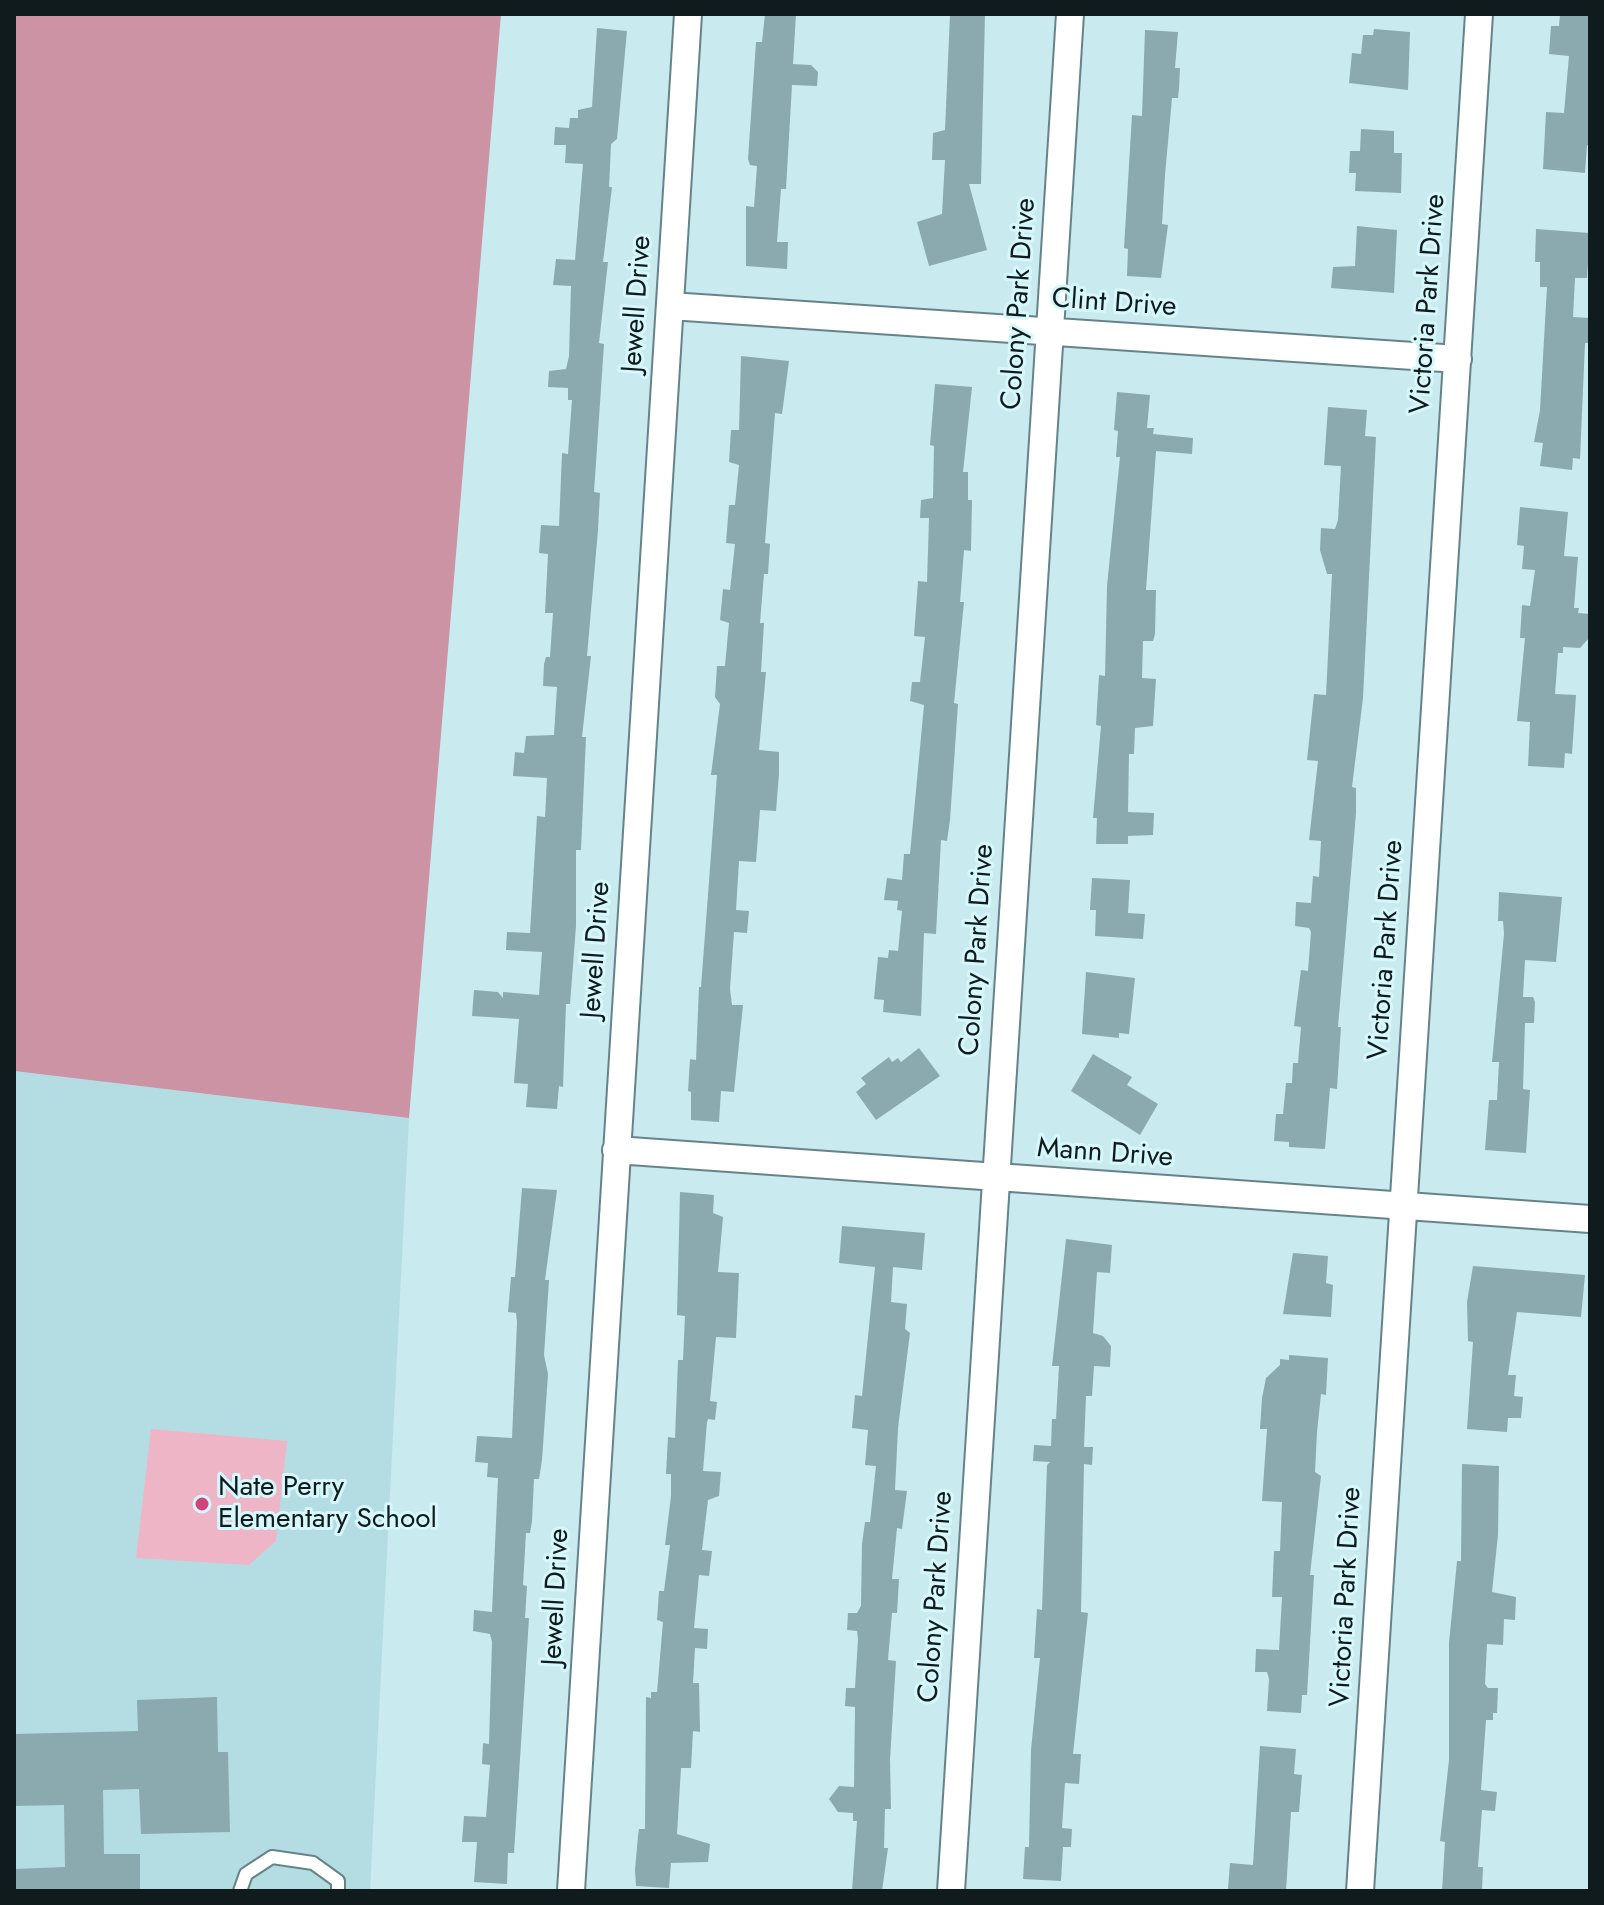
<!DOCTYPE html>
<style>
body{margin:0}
#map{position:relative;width:1604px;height:1905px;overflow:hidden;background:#c9eaef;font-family:Jost,sans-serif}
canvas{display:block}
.frame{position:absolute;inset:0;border:16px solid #0f1b1d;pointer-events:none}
</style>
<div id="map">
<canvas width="1604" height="1905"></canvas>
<div class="frame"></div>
</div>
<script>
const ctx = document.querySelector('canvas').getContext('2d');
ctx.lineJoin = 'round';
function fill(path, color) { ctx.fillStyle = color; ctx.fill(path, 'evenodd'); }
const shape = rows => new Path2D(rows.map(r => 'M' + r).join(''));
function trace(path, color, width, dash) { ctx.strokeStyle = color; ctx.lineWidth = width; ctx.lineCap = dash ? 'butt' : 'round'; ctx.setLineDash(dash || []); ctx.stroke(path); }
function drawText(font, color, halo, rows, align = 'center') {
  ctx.font = font + ' Jost,sans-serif'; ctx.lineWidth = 6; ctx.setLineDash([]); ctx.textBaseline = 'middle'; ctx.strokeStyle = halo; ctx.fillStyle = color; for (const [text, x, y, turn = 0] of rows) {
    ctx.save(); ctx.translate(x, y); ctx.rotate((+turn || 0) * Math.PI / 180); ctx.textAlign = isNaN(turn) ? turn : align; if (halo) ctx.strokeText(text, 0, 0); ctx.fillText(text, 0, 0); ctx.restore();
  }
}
fill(shape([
 [14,1071,409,1118,370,1891,14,1891]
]), '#b4dde3');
fill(shape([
 [151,1429,287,1441,276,1541,249,1565,136,1558]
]), '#eeb5c6');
fill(shape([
 [14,14,501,14,409,1118,14,1071]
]), '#cb93a4');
fill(shape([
 [765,14,796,14,793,64,811,65,818,72,817,86,792,85,786,189,781,189,777,242,788,242,787,269,746,266,746,206,754,207,757,166,750,165,748,159,756,42,762,42],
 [950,14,985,15,981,184,969,184,987,250,929,266,917,222,942,214,945,160,932,160,933,133,945,130],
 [1560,14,1590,15,1590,146,1587,145,1585,173,1543,169,1546,112,1564,113,1569,56,1549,54,1551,26,1559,26],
 [597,28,627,31,617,139,611,144,609,187,612,187,603,262,608,262,599,343,604,344,594,492,600,493,598,530,587,656,591,656,582,737,586,737,581,850,576,850,576,926,570,1004,566,1004,563,1087,559,1086,557,1109,526,1107,528,1084,514,1083,519,1019,472,1016,474,990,498,992,503,998,503,992,539,995,542,952,506,950,507,932,530,933,537,816,545,817,547,778,513,776,515,752,524,753,526,736,554,735,557,687,543,686,544,664,546,657,550,657,553,613,545,613,548,554,539,553,541,525,559,526,562,453,568,454,572,400,568,400,568,388,548,387,549,371,566,369,569,356,571,286,553,285,556,259,575,260,583,164,565,163,566,145,554,145,555,127,569,128,570,118,578,118,578,110,592,107],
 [1374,29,1410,32,1408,90,1349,83,1352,53,1361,54,1363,35,1373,35],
 [1145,30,1178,32,1175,68,1180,68,1179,89,1178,98,1172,98,1165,175,1162,224,1168,225,1161,278,1127,276,1128,249,1124,248,1132,115,1142,116],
 [1361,129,1394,131,1394,153,1402,153,1401,193,1355,191,1356,173,1349,173,1350,151,1360,151],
 [1357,226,1397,230,1394,293,1331,288,1333,267,1355,266],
 [1536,229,1590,233,1587,278,1575,278,1573,317,1590,318,1590,343,1585,343,1580,459,1573,458,1572,470,1540,466,1543,443,1534,442,1540,410,1547,287,1540,287,1540,262,1535,262],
 [741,356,789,361,782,414,775,413,765,543,770,544,768,574,764,574,760,623,764,623,761,672,766,672,759,750,779,752,779,774,776,811,760,810,756,862,739,861,736,910,749,911,747,933,734,932,730,989,732,1005,743,1005,734,1092,721,1091,719,1122,691,1120,691,1092,688,1091,690,1059,696,1060,699,987,701,987,717,775,711,775,720,704,715,697,717,666,725,666,729,623,720,620,723,589,730,590,735,544,726,543,729,505,735,505,739,465,729,462,731,430,739,430],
 [935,384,972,387,963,472,968,472,968,500,972,500,971,551,964,550,960,602,964,602,954,703,958,704,950,820,947,841,941,840,936,934,924,933,921,1016,883,1012,884,1000,874,999,878,957,888,958,889,950,898,951,902,911,897,910,898,901,884,900,887,878,902,880,904,854,910,854,924,705,910,701,912,682,920,682,925,637,914,636,918,581,927,582,929,518,920,518,921,500,933,498,934,446,930,445],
 [1117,392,1150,395,1147,428,1154,428,1153,434,1193,438,1192,454,1156,451,1146,590,1156,590,1155,634,1153,641,1143,641,1142,678,1156,679,1153,726,1135,728,1134,754,1129,754,1128,812,1154,813,1153,835,1128,836,1128,844,1096,844,1097,818,1093,818,1101,726,1096,725,1099,675,1105,676,1107,586,1120,457,1116,457,1118,431,1114,430],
 [1328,407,1367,410,1365,436,1376,437,1363,698,1352,787,1356,788,1356,813,1338,1027,1341,1027,1338,1073,1337,1089,1330,1088,1325,1149,1289,1147,1289,1142,1274,1141,1276,1114,1283,1114,1286,1083,1292,1083,1293,1063,1298,1063,1301,1027,1294,1026,1296,1009,1301,970,1308,971,1311,932,1309,928,1295,926,1296,902,1311,903,1313,876,1319,877,1321,841,1309,840,1318,761,1307,760,1314,694,1326,695,1332,574,1327,574,1320,550,1321,528,1335,529,1338,520,1341,466,1324,465],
 [1520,507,1568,512,1564,556,1578,557,1574,608,1579,608,1578,613,1590,614,1590,637,1580,648,1563,647,1563,653,1558,653,1555,694,1576,695,1572,754,1565,753,1564,768,1528,766,1530,722,1517,721,1525,638,1520,638,1522,605,1530,606,1535,570,1522,569,1524,546,1517,545],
 [1092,878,1130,880,1128,913,1145,914,1143,939,1095,936,1096,910,1090,910],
 [1499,892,1562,897,1556,962,1525,960,1523,997,1533,997,1535,1002,1534,1023,1525,1023,1523,1089,1530,1090,1526,1153,1485,1150,1489,1100,1497,1100,1499,1062,1492,1062,1504,934,1503,921,1498,921],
 [1086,972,1135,978,1129,1034,1119,1033,1119,1038,1082,1034],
 [919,1048,940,1076,876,1120,856,1092,866,1084,861,1078,889,1057,892,1062,898,1058,901,1062],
 [1093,1054,1132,1077,1127,1085,1158,1104,1140,1135,1071,1091],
 [522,1188,557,1190,545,1280,549,1280,544,1355,548,1374,542,1460,539,1479,534,1479,532,1521,530,1533,526,1533,523,1585,527,1586,525,1618,529,1618,514,1853,508,1853,507,1884,474,1882,477,1842,462,1842,464,1816,486,1817,490,1765,482,1764,483,1743,489,1744,492,1642,490,1634,473,1631,474,1610,492,1612,498,1478,487,1477,488,1463,475,1462,477,1436,512,1438,517,1322,516,1313,508,1312,511,1277,515,1277],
 [680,1192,714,1195,713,1213,723,1217,718,1272,739,1273,736,1338,716,1337,710,1401,717,1402,715,1420,708,1419,707,1422,703,1471,721,1472,719,1496,708,1500,702,1550,712,1551,709,1576,699,1575,694,1628,708,1629,707,1649,695,1648,693,1683,699,1683,700,1732,693,1731,691,1768,681,1768,677,1834,710,1844,708,1862,671,1863,669,1888,636,1886,635,1870,638,1836,639,1829,645,1829,646,1697,651,1698,651,1692,657,1692,663,1622,657,1620,659,1591,664,1591,670,1545,665,1545,671,1496,671,1474,666,1474,668,1437,675,1438,678,1360,683,1360,685,1316,677,1315],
 [842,1226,925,1233,922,1270,893,1267,891,1302,907,1304,905,1329,910,1333,898,1428,895,1490,907,1491,902,1529,897,1528,892,1579,899,1579,897,1613,892,1613,888,1660,896,1661,890,1760,891,1809,885,1809,884,1848,888,1848,882,1891,852,1891,857,1821,853,1821,853,1813,838,1812,829,1799,839,1786,854,1787,855,1707,845,1706,846,1688,855,1688,858,1639,857,1631,847,1630,848,1613,857,1613,861,1606,862,1544,865,1522,870,1522,876,1466,865,1465,868,1430,852,1428,855,1395,862,1396,875,1267,839,1263],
 [1066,1239,1112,1245,1110,1273,1097,1272,1093,1333,1103,1336,1111,1346,1110,1367,1094,1366,1092,1396,1086,1396,1084,1447,1093,1447,1092,1465,1084,1464,1081,1612,1088,1613,1073,1754,1081,1754,1079,1784,1065,1783,1062,1828,1072,1829,1071,1847,1063,1847,1061,1881,1023,1879,1025,1847,1029,1847,1031,1750,1040,1658,1034,1658,1037,1609,1042,1610,1047,1465,1050,1462,1033,1461,1034,1445,1051,1446,1052,1419,1056,1419,1059,1366,1052,1366],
 [1293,1253,1328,1256,1326,1283,1333,1285,1331,1317,1283,1314],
 [1473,1266,1585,1275,1581,1317,1517,1312,1508,1375,1516,1375,1514,1396,1523,1397,1521,1418,1508,1418,1507,1432,1467,1429,1473,1342,1468,1341,1467,1302],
 [1289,1355,1328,1358,1326,1395,1321,1394,1317,1432,1315,1472,1321,1476,1310,1575,1314,1575,1307,1695,1302,1695,1301,1713,1267,1711,1269,1679,1267,1672,1255,1672,1256,1649,1279,1650,1282,1597,1272,1597,1274,1551,1280,1551,1282,1502,1262,1501,1267,1429,1260,1429,1262,1398,1266,1378,1280,1365,1280,1359,1289,1360],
 [1462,1464,1499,1466,1498,1535,1492,1592,1516,1597,1515,1620,1504,1619,1503,1645,1487,1644,1485,1684,1488,1688,1498,1688,1497,1713,1493,1713,1493,1720,1486,1720,1481,1790,1497,1792,1495,1811,1482,1810,1478,1867,1483,1867,1482,1891,1442,1891,1445,1842,1440,1841,1449,1760,1449,1643,1457,1561,1461,1561],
 [217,1697,218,1752,228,1752,230,1832,141,1834,139,1789,103,1790,104,1854,140,1854,140,1891,14,1891,14,1869,65,1867,64,1805,14,1806,14,1734,138,1731,137,1700],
 [1260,1746,1296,1749,1294,1774,1302,1775,1299,1812,1291,1812,1286,1891,1228,1889,1230,1863,1253,1865]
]), '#8baaaf');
const service = shape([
 [240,1891,246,1874,272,1857,313,1863,338,1881,338,1891]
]);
const minor = shape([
 [670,306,1458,359],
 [616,1150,1590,1219],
 [571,1891,688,14],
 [951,1891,1070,14],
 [1360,1891,1479,14]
]);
trace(service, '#668488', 16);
trace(minor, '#668488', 30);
trace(service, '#fff', 12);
trace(minor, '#fff', 26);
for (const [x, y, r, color] of [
 [202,1504,8,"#ce447b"]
]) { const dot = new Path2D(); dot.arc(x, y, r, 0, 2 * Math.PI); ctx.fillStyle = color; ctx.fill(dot); trace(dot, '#d6f7fc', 3); }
drawText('28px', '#0f1b1d', '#d6f7fc', [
 ["Jewell Drive",638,304,-86],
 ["Colony Park Drive",1020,304,-86],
 ["Clint Drive",1114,304,4],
 ["Victoria Park Drive",1429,304,-86],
 ["Jewell Drive",597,950,-86],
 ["Colony Park Drive",978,950,-86],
 ["Victoria Park Drive",1387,950,-86],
 ["Mann Drive",1105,1154,4],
 ["Jewell Drive",557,1597,-87],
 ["Colony Park Drive",937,1597,-86],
 ["Victoria Park Drive",1347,1597,-87]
]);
drawText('28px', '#0f1b1d', '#d6f7fc', [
 ["Nate Perry",218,1488],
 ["Elementary School",218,1520]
], 'left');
</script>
